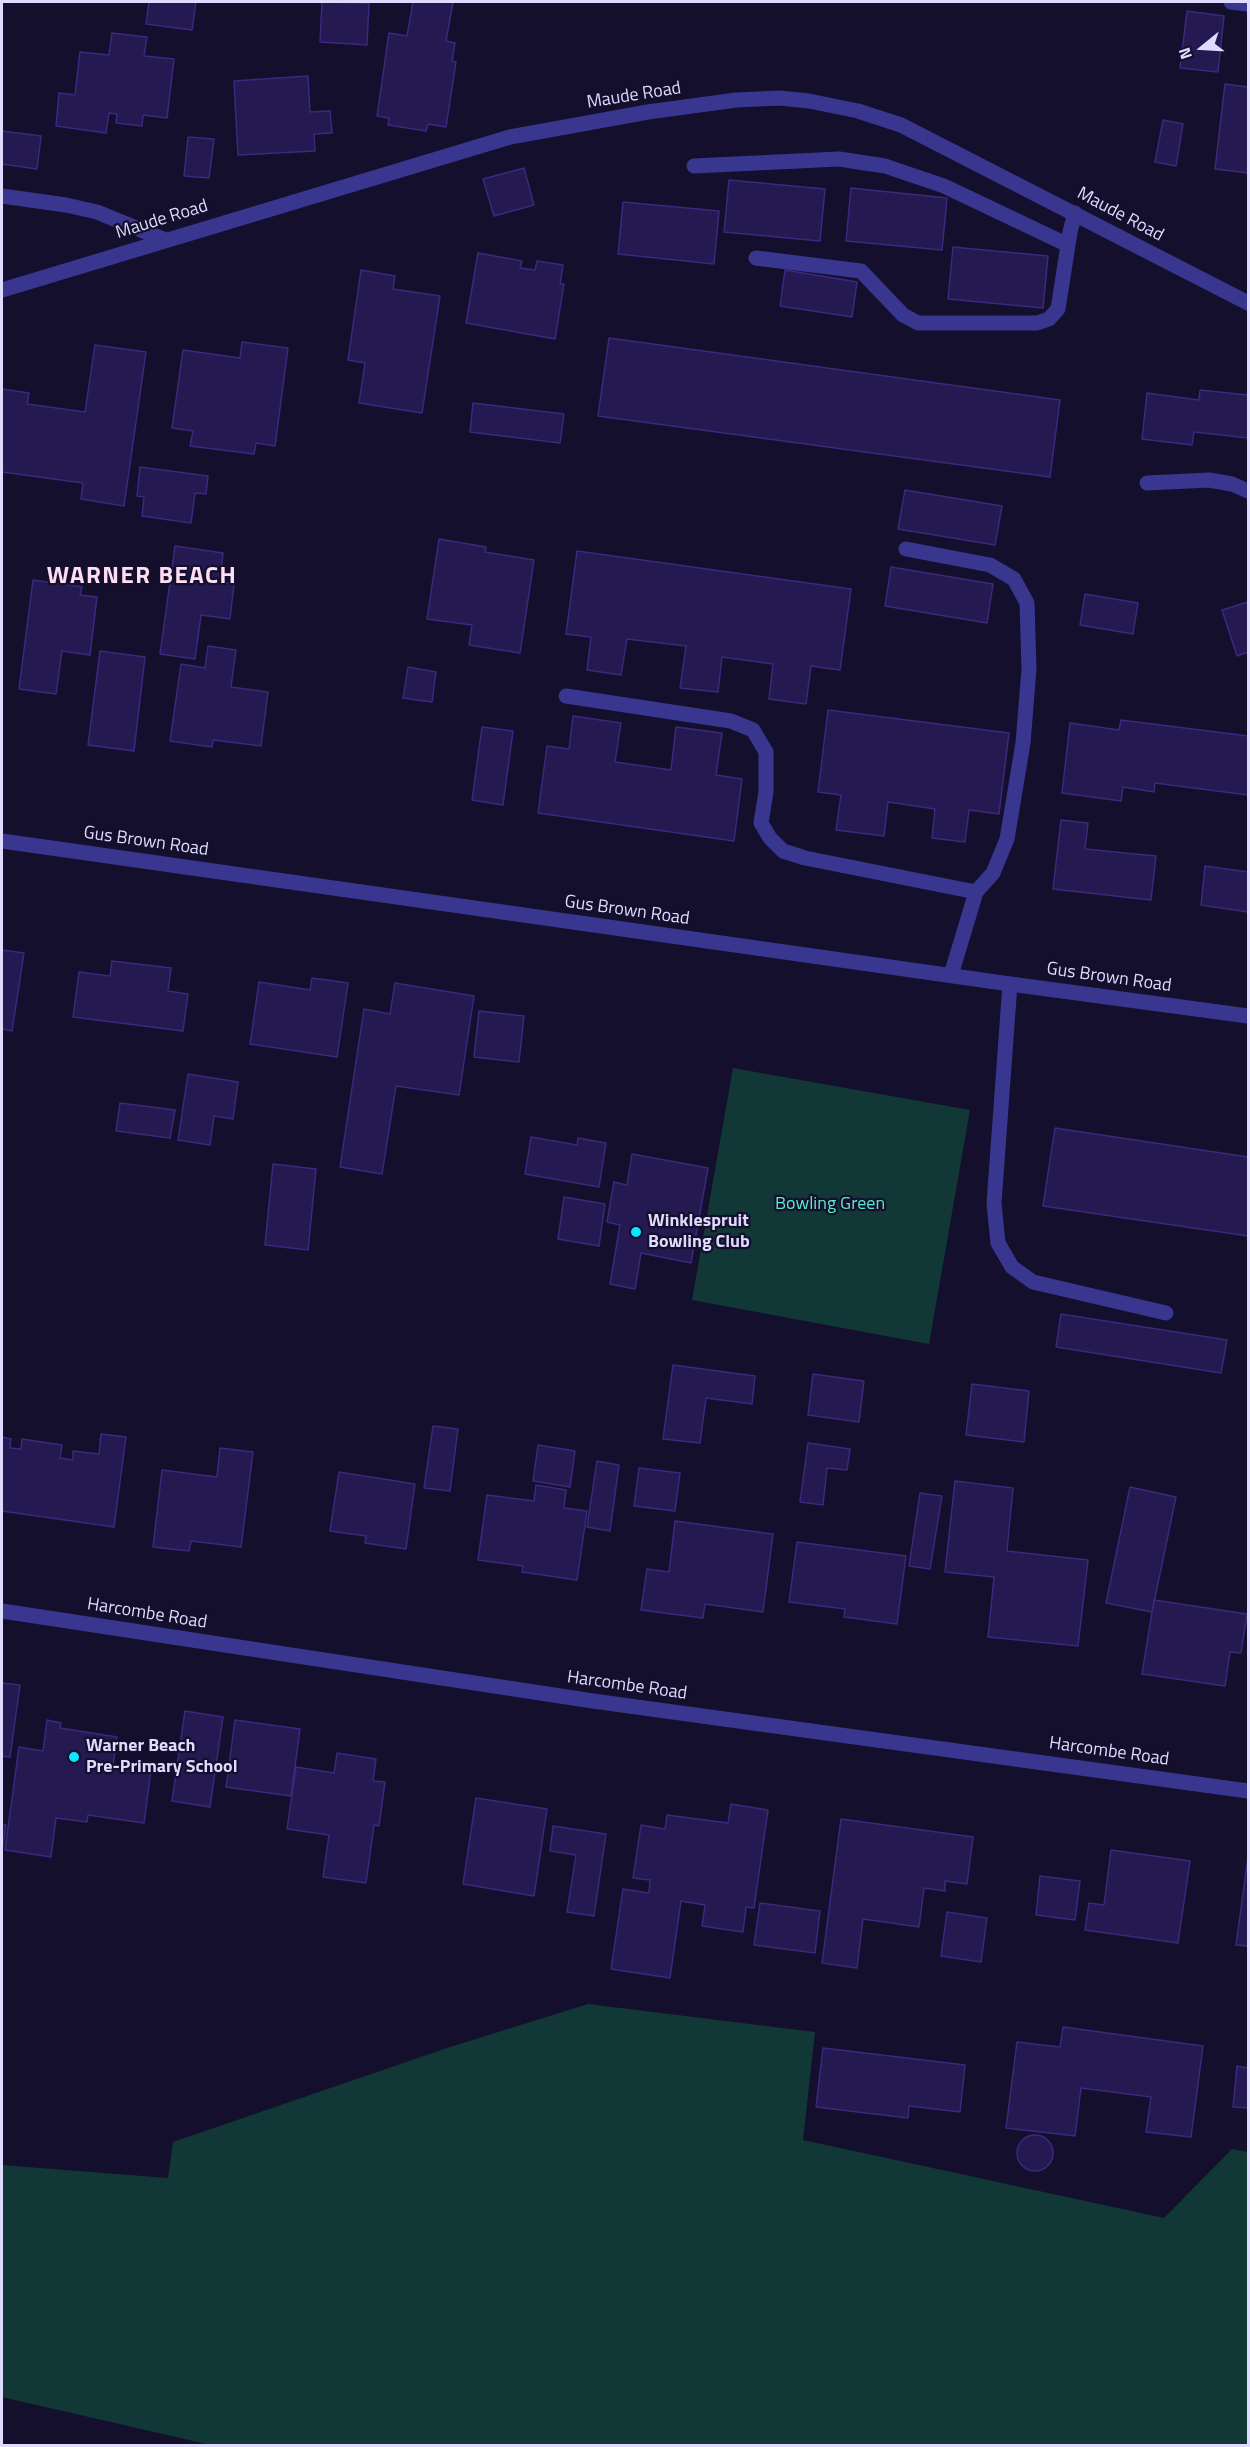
<!DOCTYPE html>
<style>
body{margin:0}
#map{position:relative;width:1250px;height:2447px;overflow:hidden;background:#140f2d;font-family:"Titillium Web",sans-serif}
canvas{display:block}
.frame{position:absolute;inset:0;border:3px solid #dfdbff;pointer-events:none}
.north{position:absolute;left:1172px;top:18px;width:60px;height:60px;-webkit-text-stroke:4px #140f2d;paint-order:stroke;rotate:252deg;font-size:16px;font-weight:700;line-height:24px;text-align:center;color:#dfdbff}
.north::after{content:'';display:block;margin:auto;width:21px;height:27px;background:#dfdbff;clip-path:polygon(50% 0,100% 100%,50% 72%,0 100%)}
</style>
<div id="map">
<canvas width="1250" height="2447"></canvas>
<div class="frame"></div>
<div class="north">N</div>
</div>
<script>
const ctx = document.querySelector('canvas').getContext('2d');
ctx.lineJoin = 'round';
function fill(path, color) { ctx.fillStyle = color; ctx.fill(path, 'evenodd'); }
const shape = rows => new Path2D(rows.map(r => 'M' + r).join(''));
function trace(path, color, width, dash) { ctx.strokeStyle = color; ctx.lineWidth = width; ctx.lineCap = dash ? 'butt' : 'round'; ctx.setLineDash(dash || []); ctx.stroke(path); }
function drawText(font, color, halo, rows, align = 'center') {
  ctx.font = font + ' "Titillium Web",sans-serif'; ctx.lineWidth = 4.5; ctx.setLineDash([]); ctx.textBaseline = 'middle'; ctx.strokeStyle = halo; ctx.fillStyle = color; for (const [text, x, y, turn = 0] of rows) {
    ctx.save(); ctx.translate(x, y); ctx.rotate((+turn || 0) * Math.PI / 180); ctx.textAlign = isNaN(turn) ? turn : align; if (halo) ctx.strokeText(text, 0, 0); ctx.fillText(text, 0, 0); ctx.restore();
  }
}
fill(shape([
 [733,1068,970,1110,929,1344,692,1300],
 [588,2004,815,2032,803,2140,1164,2218,1232,2149,1248,2152,1248,2445,215,2446,2,2397,2,2165,168,2178,173,2142,447,2048]
]), '#113836');
const building = shape([
 [149,2,196,2,192,30,146,24,149,2],
 [322,2,369,3,367,45,320,42,322,2],
 [413,2,453,2,446,41,455,43,452,61,456,62,446,127,428,124,426,131,388,125,389,118,377,116,389,33,407,36,413,2],
 [1187,11,1224,16,1218,72,1180,68,1187,11],
 [112,33,147,37,144,56,174,59,167,118,143,115,142,126,116,123,117,114,109,113,106,133,56,126,59,93,75,95,80,52,109,55,112,33],
 [308,76,310,112,330,111,332,133,314,134,315,151,238,155,234,81,308,76],
 [1225,84,1248,87,1248,173,1215,169,1225,84],
 [1163,120,1183,124,1176,166,1155,162,1163,120],
 [2,131,41,136,37,169,2,164,2,131],
 [188,137,214,139,209,178,184,176,188,137],
 [524,168,534,205,494,216,483,179,524,168],
 [729,180,825,189,820,241,724,232,729,180],
 [851,188,947,198,942,250,846,241,851,188],
 [623,202,719,211,714,264,618,254,623,202],
 [953,247,1048,256,1043,308,948,299,953,247],
 [478,253,522,261,520,268,535,270,537,261,563,265,560,284,564,284,555,339,466,323,478,253],
 [361,270,395,276,393,289,440,296,422,413,359,403,365,363,348,360,361,270],
 [785,270,857,282,852,317,780,306,785,270],
 [609,338,1060,400,1050,477,598,416,609,338],
 [242,342,288,348,275,446,256,443,254,454,190,446,193,431,172,428,183,350,240,358,242,342],
 [95,345,146,352,124,506,81,499,83,483,2,472,2,389,29,393,27,404,85,412,95,345],
 [1200,390,1248,395,1248,438,1194,432,1192,445,1142,439,1147,393,1199,400,1200,390],
 [473,403,564,414,560,443,470,432,473,403],
 [140,467,208,476,206,494,195,493,191,523,142,516,144,497,137,496,140,467],
 [905,490,1002,506,995,545,898,529,905,490],
 [439,539,486,547,485,552,534,560,520,653,469,645,472,625,427,619,439,539],
 [175,546,223,553,220,582,234,584,230,619,201,615,195,659,160,654,175,546],
 [577,551,851,589,840,670,811,666,806,704,769,699,773,664,722,657,718,692,680,688,686,646,627,639,621,675,587,670,591,637,566,634,577,551],
 [891,567,993,584,987,623,885,606,891,567],
 [33,580,82,587,80,595,97,597,90,655,62,651,56,694,19,689,33,580],
 [1085,594,1138,603,1133,634,1080,625,1085,594],
 [1248,602,1248,652,1237,656,1222,610,1248,602],
 [208,646,236,650,231,687,268,692,261,746,213,740,212,747,170,741,181,664,205,668,208,646],
 [100,651,145,657,134,751,88,745,100,651],
 [408,667,436,672,432,702,403,698,408,667],
 [828,710,1009,733,999,814,969,810,965,842,932,838,935,809,888,802,884,836,836,830,841,795,818,792,828,710],
 [573,716,621,723,615,762,671,770,676,727,722,733,716,775,742,779,734,841,538,813,547,746,569,749,573,716],
 [1121,720,1248,736,1248,795,1155,783,1154,792,1123,787,1121,801,1062,793,1070,723,1119,730,1121,720],
 [482,727,513,731,503,805,472,800,482,727],
 [1061,820,1088,823,1085,849,1156,856,1151,900,1053,889,1061,820],
 [1205,866,1248,872,1248,912,1201,905,1205,866],
 [2,950,24,953,12,1031,2,1029,2,950],
 [112,961,171,968,168,991,188,994,183,1031,73,1017,79,972,110,976,112,961],
 [312,978,348,983,337,1057,250,1044,259,982,310,990,312,978],
 [395,983,474,996,459,1095,396,1086,382,1174,340,1167,364,1009,390,1014,395,983],
 [479,1011,524,1016,519,1062,474,1057,479,1011],
 [188,1074,238,1082,233,1119,214,1116,210,1145,178,1140,188,1074],
 [120,1103,175,1110,170,1138,116,1131,120,1103],
 [1055,1128,1248,1157,1248,1236,1043,1206,1055,1128],
 [531,1137,577,1145,578,1138,606,1143,599,1187,525,1174,531,1137],
 [632,1154,708,1168,691,1263,641,1253,635,1289,610,1284,620,1225,607,1222,614,1182,627,1185,632,1154],
 [273,1164,316,1169,308,1250,265,1245,273,1164],
 [564,1197,605,1204,599,1246,558,1239,564,1197],
 [1061,1314,1227,1340,1221,1373,1056,1347,1061,1314],
 [673,1365,755,1376,752,1404,706,1398,700,1443,663,1439,673,1365],
 [813,1374,864,1381,859,1422,808,1415,813,1374],
 [972,1384,1029,1391,1024,1442,966,1435,972,1384],
 [433,1426,458,1429,450,1491,424,1488,433,1426],
 [101,1434,126,1437,114,1527,2,1511,2,1437,11,1439,10,1448,21,1449,22,1439,62,1445,60,1458,73,1460,73,1451,99,1454,101,1434],
 [808,1443,850,1449,847,1470,827,1468,823,1505,800,1502,808,1443],
 [538,1445,575,1451,570,1487,533,1481,538,1445],
 [220,1448,253,1452,241,1547,191,1541,189,1551,153,1547,162,1470,217,1477,220,1448],
 [597,1461,619,1465,610,1531,587,1527,597,1461],
 [639,1468,680,1473,675,1511,634,1506,639,1468],
 [339,1472,415,1484,406,1549,365,1543,366,1536,330,1531,339,1472],
 [955,1481,1013,1488,1007,1551,1088,1560,1078,1646,988,1637,994,1577,945,1572,955,1481],
 [536,1485,566,1490,564,1508,587,1511,577,1580,522,1572,523,1566,478,1560,487,1495,534,1501,536,1485],
 [1130,1487,1176,1497,1152,1612,1106,1603,1130,1487],
 [920,1493,942,1496,930,1569,909,1566,920,1493],
 [675,1521,773,1534,763,1612,705,1604,703,1618,641,1610,647,1569,669,1572,675,1521],
 [797,1542,906,1556,897,1624,844,1617,845,1609,789,1602,797,1542],
 [1154,1600,1247,1614,1241,1653,1230,1652,1225,1686,1142,1674,1154,1600],
 [2,1683,20,1685,10,1757,2,1756,2,1683],
 [185,1711,223,1717,210,1807,172,1801,185,1711],
 [47,1720,61,1723,60,1728,117,1737,113,1765,151,1770,144,1823,88,1815,87,1822,56,1818,51,1857,5,1850,19,1747,43,1751,47,1720],
 [235,1720,300,1729,291,1796,226,1787,235,1720],
 [337,1753,376,1759,373,1781,385,1782,379,1826,374,1825,366,1883,323,1877,329,1835,287,1829,296,1767,334,1773,337,1753],
 [476,1798,547,1809,534,1896,463,1884,476,1798],
 [731,1804,768,1810,754,1908,746,1907,743,1932,702,1926,705,1905,681,1901,670,1978,611,1969,623,1889,649,1893,650,1880,633,1878,641,1825,665,1829,667,1815,728,1823,731,1804],
 [841,1819,973,1837,967,1884,945,1881,945,1891,924,1888,919,1927,863,1919,857,1968,822,1963,841,1819],
 [2,1825,6,1825,2,1851,2,1825],
 [553,1826,606,1834,594,1916,567,1912,576,1855,550,1851,553,1826],
 [1111,1850,1190,1861,1178,1943,1085,1930,1089,1903,1104,1905,1111,1850],
 [1248,1857,1248,1946,1236,1945,1248,1857],
 [1040,1876,1080,1881,1075,1920,1036,1915,1040,1876],
 [760,1903,820,1911,815,1953,754,1945,760,1903],
 [947,1912,987,1918,981,1962,941,1956,947,1912],
 [1063,2027,1203,2046,1191,2137,1146,2132,1151,2097,1081,2088,1075,2136,1006,2128,1017,2042,1060,2047,1063,2027],
 [823,2048,965,2065,960,2112,909,2106,908,2118,816,2107,823,2048],
 [1237,2066,1248,2068,1248,2108,1233,2107,1237,2066],
 '1017 2153a18 18 0 1 1 36 0a18 18 0 1 1-36 0Z'
]);
fill(building, '#241950');
trace(building, '#3a297e', 1.5);
trace(shape([
 [906,549,990,565,1014,579,1027,603,1029,669,1023,743,1007,839,993,873,976,892],
 [1010,984,994,1203,998,1243,1012,1267,1033,1282,1166,1313]
]), '#393690', 15);
trace(shape([
 [1231,2,1248,4],
 [694,166,839,159,885,166,944,186,1068,245],
 [2,196,66,205,97,212,163,239],
 [756,258,861,271,903,315,918,323,1037,323,1049,319,1058,309,1070,232,1075,213],
 [2,290,510,137,648,112,736,100,779,98,809,101,858,111,901,125,1248,303],
 [1147,483,1209,480,1232,484,1248,491],
 [566,696,731,721,753,730,766,752,766,792,761,823,770,838,783,851,805,858,976,892,951,975],
 [2,841,1010,984,1248,1016],
 [2,1611,593,1701,1248,1791]
]), '#393690', 15);
for (const [x, y, r, color] of [
 [636,1232,6,"#07e7ff"],
 [74,1757,6,"#07e7ff"]
]) { const dot = new Path2D(); dot.arc(x, y, r, 0, 2 * Math.PI); ctx.fillStyle = color; ctx.fill(dot); trace(dot, '#140f2d', 2); }
drawText('18px', '#dfdbff', '#140f2d', [
 ["Maude Road",634,96,-9],
 ["Maude Road",1120,215,28],
 ["Maude Road",162,220,-17],
 ["Gus Brown Road",146,842,8],
 ["Gus Brown Road",627,911,8],
 ["Gus Brown Road",1109,978,8],
 ["Harcombe Road",147,1614,9],
 ["Harcombe Road",627,1686,8],
 ["Harcombe Road",1109,1752,8]
]);
drawText('18px', '#5bebc6', '#140f2d', [
 ["Bowling Green",830,1205]
]);
drawText('bold 18px', '#dfdbff', '#140f2d', [
 ["Winklespruit",648,1222],
 ["Bowling Club",648,1243],
 ["Warner Beach",86,1747],
 ["Pre-Primary School",86,1768]
], 'left');
ctx.letterSpacing = '1.5px';
drawText('bold 24px', '#ffddf3', '#140f2d', [
 ["WARNER BEACH",142,577]
]);
ctx.letterSpacing = '0px';
</script>
